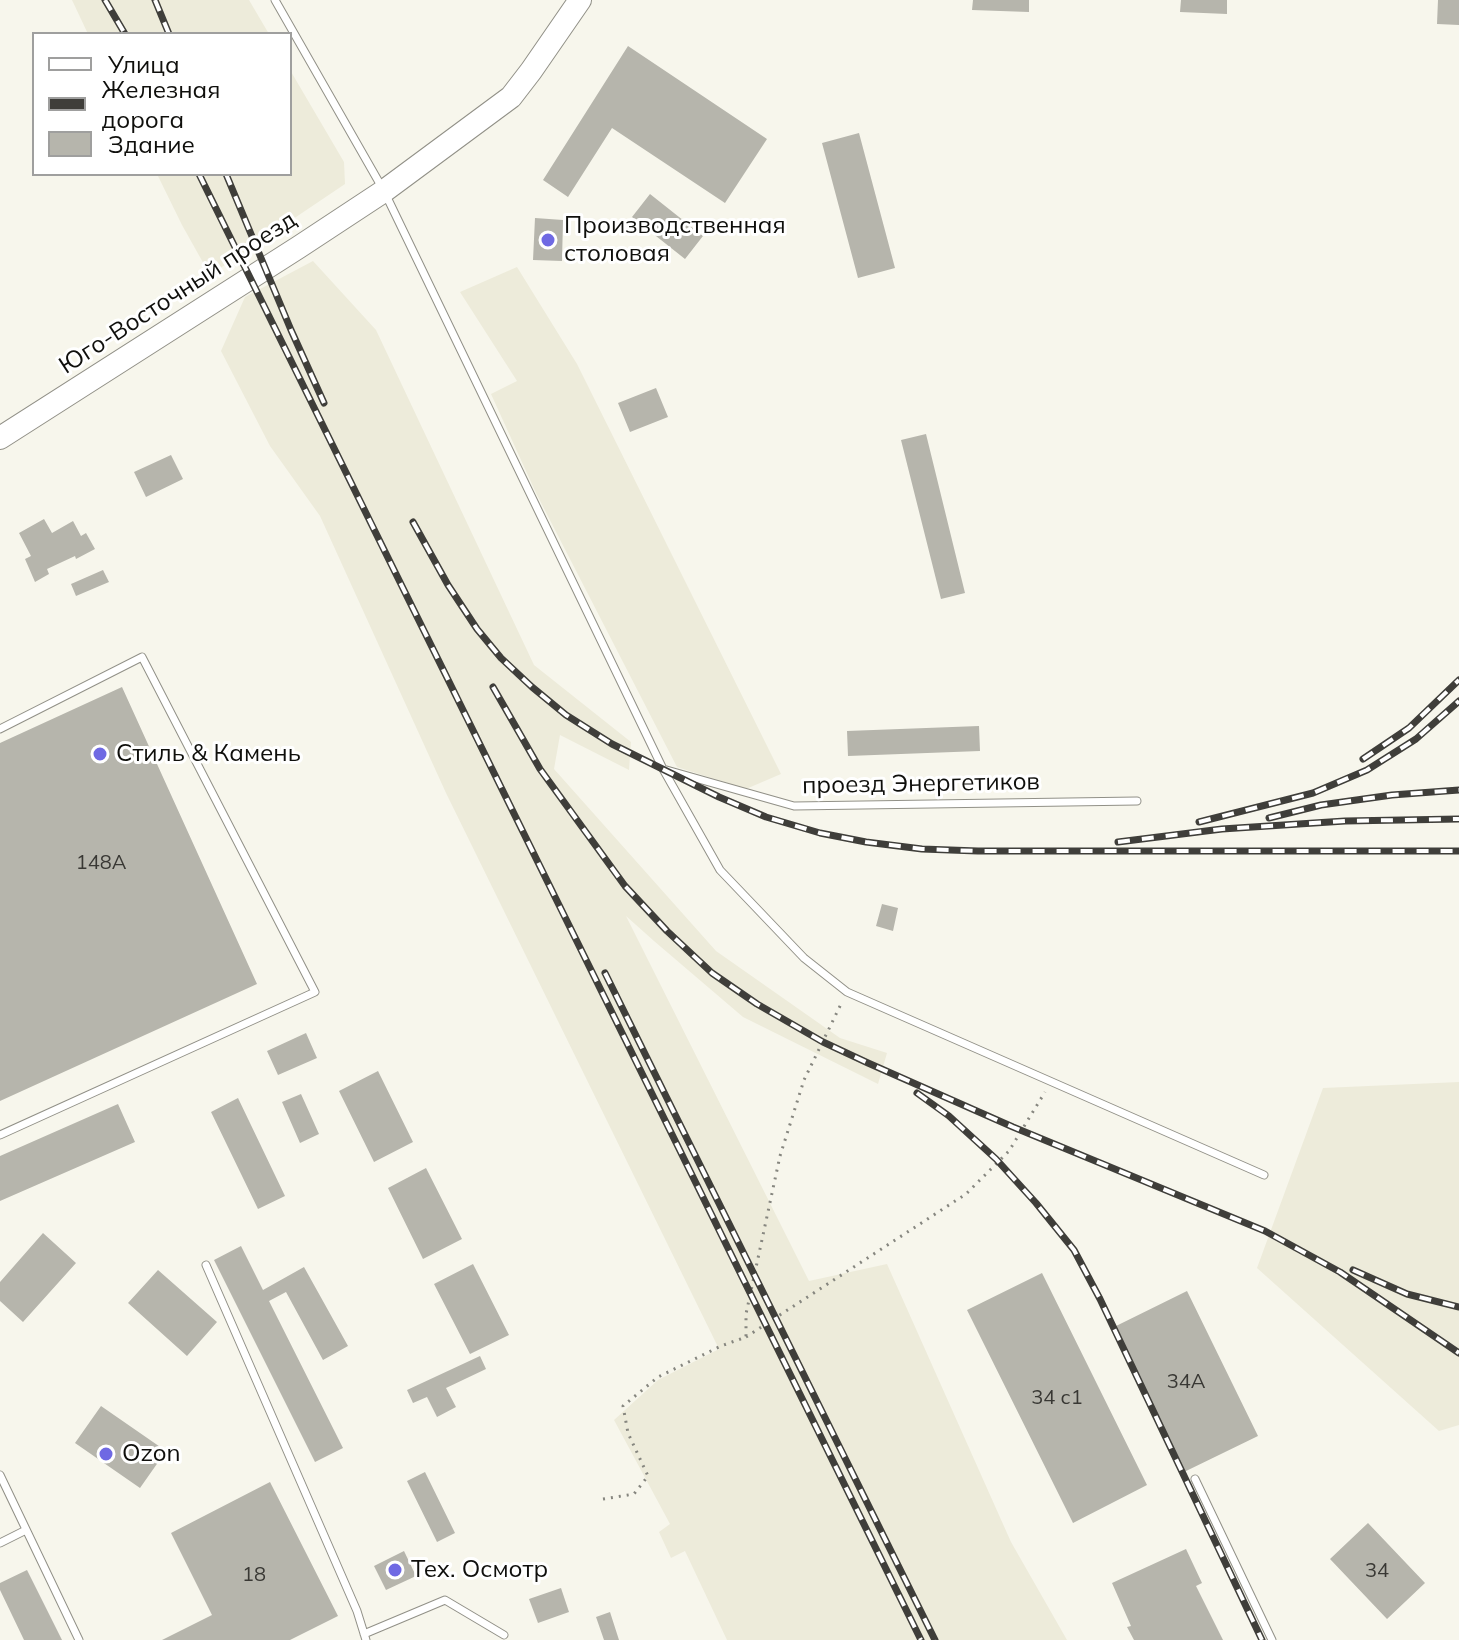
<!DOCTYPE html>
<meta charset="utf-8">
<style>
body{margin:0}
#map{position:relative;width:1459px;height:1640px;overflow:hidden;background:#f7f6ec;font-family:Mulish,sans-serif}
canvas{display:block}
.legend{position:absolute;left:32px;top:32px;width:260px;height:144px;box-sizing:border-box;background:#fff;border:2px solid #9f9f9e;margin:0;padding:10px 14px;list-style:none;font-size:24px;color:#0f0f0c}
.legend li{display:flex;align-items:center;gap:16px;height:40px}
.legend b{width:40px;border:2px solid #9f9f9e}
</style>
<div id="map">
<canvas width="1459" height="1640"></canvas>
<ul class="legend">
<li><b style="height:10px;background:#fff"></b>Улица</li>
<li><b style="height:10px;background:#3f3e3a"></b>Железная дорога</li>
<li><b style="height:22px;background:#b6b5ac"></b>Здание</li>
</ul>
</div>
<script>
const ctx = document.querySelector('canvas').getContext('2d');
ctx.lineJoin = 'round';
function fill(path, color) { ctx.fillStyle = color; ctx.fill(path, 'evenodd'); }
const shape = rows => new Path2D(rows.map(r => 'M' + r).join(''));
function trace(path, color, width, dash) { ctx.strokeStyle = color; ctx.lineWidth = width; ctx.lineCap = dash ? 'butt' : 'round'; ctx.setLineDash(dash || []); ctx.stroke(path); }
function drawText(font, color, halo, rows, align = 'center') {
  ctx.font = font + ' Mulish,sans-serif'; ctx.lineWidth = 6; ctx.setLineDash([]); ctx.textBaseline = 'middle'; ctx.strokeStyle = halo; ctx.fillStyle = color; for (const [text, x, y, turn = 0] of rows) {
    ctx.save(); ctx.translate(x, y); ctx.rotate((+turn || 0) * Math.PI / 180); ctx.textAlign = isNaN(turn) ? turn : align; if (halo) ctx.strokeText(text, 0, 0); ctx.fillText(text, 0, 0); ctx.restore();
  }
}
fill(shape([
 [72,0,249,0,269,34,88,34],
 [290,70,344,162,345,184,210,275,182,225,157,174,290,174],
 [313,261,376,330,534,665,631,742,629,770,560,735,554,769,716,951,840,1038,887,1053,878,1084,743,1017,654,941,626,916,809,1281,887,1264,1011,1542,1067,1640,727,1640,685,1551,671,1558,659,1532,670,1524,614,1420,658,1380,719,1349,446,793,320,516,270,446,221,351,245,297],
 [517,267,577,364,781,774,746,789,677,767,536,493,491,394,517,381,460,292],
 [1459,1082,1459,1425,1439,1431,1257,1268,1323,1088]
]), '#edebda');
fill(shape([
 [973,0,1029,0,1029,12,972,10],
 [1181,0,1227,0,1227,14,1180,12],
 [1438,0,1459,0,1459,25,1437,24],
 [628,46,767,139,725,203,612,128,568,197,543,180],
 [859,133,895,268,858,278,822,143],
 [650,194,703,236,685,259,632,217],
 [535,218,563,220,562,261,533,260],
 [656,388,668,417,630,432,618,403],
 [926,434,965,593,941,599,901,440],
 [171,455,183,479,146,497,134,472],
 [44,519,52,533,73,521,81,536,86,533,95,549,76,559,75,556,47,569,49,574,35,582,25,559,31,556,19,533],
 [103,570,109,582,76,596,71,584],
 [122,687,257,984,0,1101,0,743],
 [979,726,980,751,848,756,847,731],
 [882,904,898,908,893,931,876,926],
 [306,1033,317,1058,278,1075,267,1051],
 [378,1071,413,1142,374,1162,339,1091],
 [301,1094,319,1134,300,1143,282,1102],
 [238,1098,285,1196,258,1209,211,1112],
 [118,1104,135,1142,0,1201,0,1156],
 [426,1168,462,1239,423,1259,388,1188],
 [43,1233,76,1263,23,1322,0,1301,0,1282],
 [241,1246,263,1290,304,1267,348,1346,323,1360,286,1292,269,1301,343,1448,315,1462,214,1260],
 [473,1264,509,1335,470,1354,434,1284],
 [158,1270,217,1322,187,1356,128,1303],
 [1042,1273,1147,1485,1073,1523,967,1310],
 [1187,1291,1258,1436,1184,1472,1114,1327],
 [480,1356,486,1369,446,1388,456,1407,437,1417,427,1397,413,1403,407,1390],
 [101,1406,166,1451,140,1488,75,1443],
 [425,1472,455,1533,437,1542,407,1481],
 [270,1482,338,1616,290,1640,162,1640,212,1615,171,1533],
 [1368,1523,1425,1583,1387,1619,1330,1559],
 [1186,1549,1202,1583,1196,1586,1223,1640,1134,1640,1127,1627,1131,1626,1112,1583],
 [404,1551,416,1576,386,1590,374,1566],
 [27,1570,62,1640,24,1640,0,1590,0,1583],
 [561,1588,569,1612,538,1623,529,1599],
 [610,1612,619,1640,604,1640,596,1617]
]), '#b6b5ac');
const service = shape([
 [275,0,384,191,663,769,720,870,804,958,847,992,1264,1175],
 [0,729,142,657,315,992,0,1135],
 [663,769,794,806,1137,801],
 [206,1265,357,1611,366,1640],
 [0,1475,79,1640],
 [1195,1479,1272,1640],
 [0,1543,26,1530],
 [364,1634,445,1600,504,1635]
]);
const primary = shape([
 [0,438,299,247,384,191,511,97,531,71,580,0]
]);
trace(service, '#919087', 9);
trace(primary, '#919087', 24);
trace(shape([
 [746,1337,966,1194,1009,1151,1045,1092],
 [603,1499,634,1494,648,1476,628,1433,623,1406,658,1377,721,1346,746,1337,746,1314,780,1156,804,1080,842,1002]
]), '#86867f', 3, [2, 6]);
trace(service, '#fff', 7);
trace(primary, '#fff', 22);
const rail = shape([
 [105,0,125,34],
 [155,0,169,34],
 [199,174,921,1640],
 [226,174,291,330,324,403],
 [413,522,448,585,477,629,501,658,532,687,566,715,612,744,719,797,766,817,820,833,866,842,922,849,978,851,1459,851],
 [493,687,540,769,625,886,667,931,712,973,757,1004,823,1042,868,1063,1013,1127,1265,1231,1340,1272,1459,1353],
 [1363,759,1409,728,1459,680],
 [1269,818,1321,805,1392,795,1459,790],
 [1199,822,1313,793,1367,770,1416,739,1459,701],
 [1118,842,1222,829,1345,821,1459,819],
 [605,973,935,1640],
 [917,1093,949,1116,996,1159,1036,1203,1074,1250,1100,1299,1262,1640],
 [1353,1270,1407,1294,1459,1307]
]);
trace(rail, '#3f3e3a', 7);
trace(rail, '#fff', 4, [12]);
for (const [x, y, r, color] of [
 [548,240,8,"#6f69e3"],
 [100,754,8,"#6f69e3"],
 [106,1454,8,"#6f69e3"],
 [395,1570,8,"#6f69e3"]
]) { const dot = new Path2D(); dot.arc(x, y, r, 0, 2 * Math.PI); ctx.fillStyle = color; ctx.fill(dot); trace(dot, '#fff', 3); }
drawText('20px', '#393834', null, [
 ["148А",101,863],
 ["34А",1186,1382],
 ["34 с1",1057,1398],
 ["34",1377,1571],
 ["18",254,1575]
]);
drawText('24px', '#0f0f0c', '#fff', [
 ["Производственная",564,226],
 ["столовая",564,254],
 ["Стиль & Камень",116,754],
 ["Ozon",122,1454],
 ["Тех. Осмотр",411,1570]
], 'left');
drawText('24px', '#0f0f0c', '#fff', [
 ["Юго-Восточный проезд",178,293,-33],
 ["проезд Энергетиков",921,784,-1]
]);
</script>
